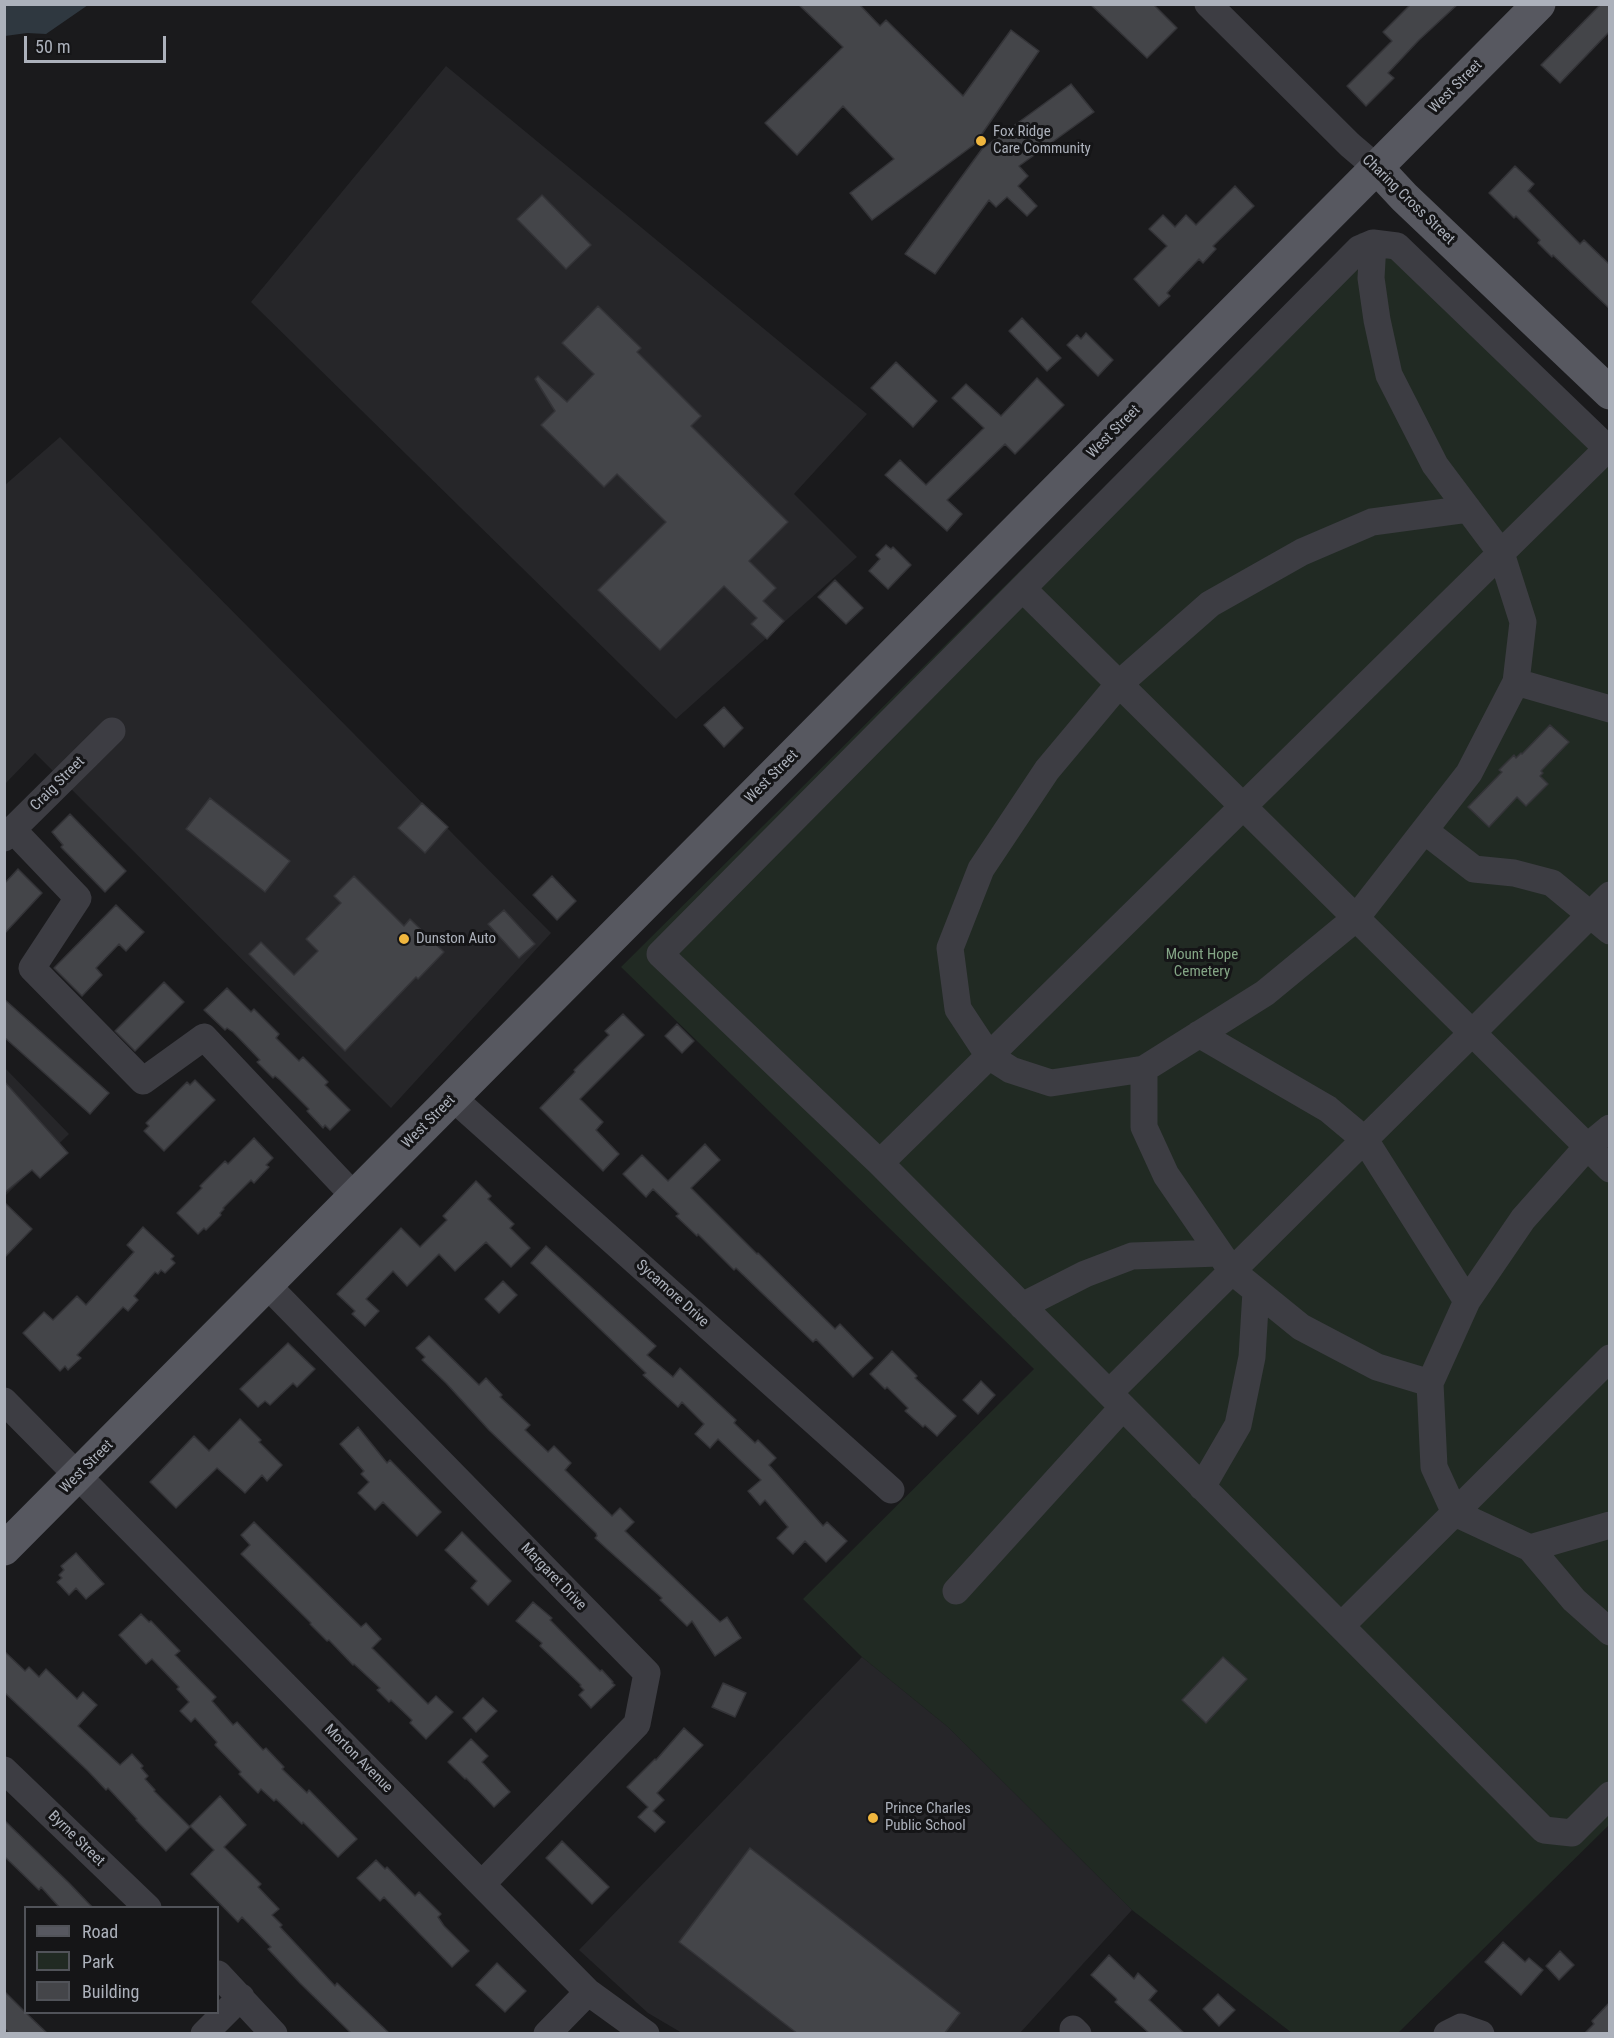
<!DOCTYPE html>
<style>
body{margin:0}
#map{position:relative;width:1614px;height:2038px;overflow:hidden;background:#1a1a1c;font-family:"Roboto Condensed",sans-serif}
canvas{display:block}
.frame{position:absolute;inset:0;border:6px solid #acb1bb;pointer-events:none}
.legend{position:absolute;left:24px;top:1906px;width:195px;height:108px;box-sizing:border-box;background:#151517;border:2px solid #515359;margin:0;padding:8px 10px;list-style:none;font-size:18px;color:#acb1bb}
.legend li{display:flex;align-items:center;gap:12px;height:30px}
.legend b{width:30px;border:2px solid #515359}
.scale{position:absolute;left:24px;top:36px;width:142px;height:27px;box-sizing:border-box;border:3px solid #acb1bb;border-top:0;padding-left:8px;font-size:18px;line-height:21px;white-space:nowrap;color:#acb1bb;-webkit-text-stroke:4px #151517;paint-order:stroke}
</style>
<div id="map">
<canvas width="1614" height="2038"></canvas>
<div class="frame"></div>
<ul class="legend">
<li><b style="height:8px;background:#575860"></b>Road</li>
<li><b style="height:16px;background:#212a23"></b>Park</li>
<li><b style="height:16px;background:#444549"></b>Building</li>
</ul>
<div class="scale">50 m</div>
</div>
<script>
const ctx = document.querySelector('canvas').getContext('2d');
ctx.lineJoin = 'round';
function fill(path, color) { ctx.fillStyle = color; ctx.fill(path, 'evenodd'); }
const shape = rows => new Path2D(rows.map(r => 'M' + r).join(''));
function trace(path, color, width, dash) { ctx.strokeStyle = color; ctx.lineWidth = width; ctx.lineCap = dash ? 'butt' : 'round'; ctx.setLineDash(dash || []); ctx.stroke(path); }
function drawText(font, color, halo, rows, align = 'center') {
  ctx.font = font + ' "Roboto Condensed",sans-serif'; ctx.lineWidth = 6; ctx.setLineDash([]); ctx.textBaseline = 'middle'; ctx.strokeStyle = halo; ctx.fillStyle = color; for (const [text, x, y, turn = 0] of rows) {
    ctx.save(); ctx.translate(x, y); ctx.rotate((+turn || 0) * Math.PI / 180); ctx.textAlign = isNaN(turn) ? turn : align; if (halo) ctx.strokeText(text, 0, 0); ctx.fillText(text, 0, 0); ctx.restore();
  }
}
fill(shape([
 [446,66,867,414,794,494,857,557,676,719,251,302],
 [60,437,551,933,391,1108,35,753,5,784,5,485],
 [5,1068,69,1134,5,1196],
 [862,1657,948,1727,1132,1910,1020,2033,682,2033,648,2013,579,1950]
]), '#262629');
fill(shape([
 [1360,233,1387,236,1609,447,1609,1825,1398,2033,1292,2033,1132,1910,948,1727,862,1657,803,1599,1034,1369,621,967]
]), '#212a23');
fill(shape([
 [4,5,5,4,88,5,46,34,27,33,5,36]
]), '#2f3840');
const building = shape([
 [798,4,859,4,880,26,886,20,963,96,1011,30,1039,51,975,144,872,220,850,193,894,159,843,106,797,155,765,123,843,47,798,4],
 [1090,4,1153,4,1177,28,1147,58,1090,4],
 [1411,4,1458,4,1419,40,1388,73,1394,78,1366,106,1347,86,1392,41,1383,32,1411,4],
 [1601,4,1610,4,1610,31,1560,83,1541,65,1601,4],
 [1071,84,1094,112,1019,166,1028,176,1018,186,1037,206,1027,216,1007,197,996,207,989,200,935,274,905,254,982,149,1071,84],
 [1515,166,1534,184,1528,191,1580,244,1584,240,1610,265,1610,309,1553,255,1552,257,1538,243,1540,240,1516,216,1514,218,1489,193,1515,166],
 [1235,186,1254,206,1213,246,1216,249,1203,263,1199,259,1175,284,1167,293,1170,296,1159,306,1134,279,1167,246,1149,229,1163,215,1175,227,1186,215,1196,225,1235,186],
 [542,195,591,245,566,269,517,219,542,195],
 [598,306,641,348,637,352,701,416,691,426,788,522,749,561,776,588,763,601,784,621,767,639,751,624,757,618,724,586,660,650,598,590,666,522,617,474,604,487,541,425,555,411,535,379,538,376,567,402,594,374,562,343,598,306],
 [1022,318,1061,358,1047,371,1009,331,1022,318],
 [1086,333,1113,360,1098,376,1067,345,1077,335,1081,339,1086,333],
 [896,362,937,401,913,427,871,388,896,362],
 [1037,378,1064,405,1015,454,1005,444,947,500,962,514,947,531,885,475,900,460,926,485,984,428,952,398,966,384,1001,416,1037,378],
 [886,545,891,549,893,547,911,565,888,589,869,571,880,559,876,555,886,545],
 [835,580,863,608,846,624,818,597,835,580],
 [724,707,743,728,724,747,704,725,724,707],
 [1550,725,1569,742,1541,771,1543,773,1540,776,1548,784,1526,806,1517,797,1489,827,1468,807,1502,772,1499,770,1514,755,1516,758,1521,753,1522,754,1550,725],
 [210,798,290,861,265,892,186,829,210,798],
 [422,803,448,827,425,853,398,828,422,803],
 [70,814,126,871,105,892,61,847,63,845,52,832,70,814],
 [18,869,42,893,4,934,4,884,18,869],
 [354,876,404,926,410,919,444,952,418,979,416,977,345,1051,249,954,261,942,294,975,318,951,306,939,341,903,334,896,354,876],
 [552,876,576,901,557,920,533,895,552,876],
 [116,905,144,932,126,951,119,944,96,968,102,975,82,996,54,968,116,905],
 [504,910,535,944,519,958,488,924,504,910],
 [164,982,184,1002,135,1051,115,1031,164,982],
 [227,988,251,1012,254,1009,279,1034,276,1038,299,1061,303,1057,328,1082,325,1085,350,1110,330,1130,325,1125,323,1128,307,1111,309,1109,280,1080,275,1076,273,1078,257,1062,260,1060,233,1032,227,1028,225,1030,204,1010,227,988],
 [4,999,109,1093,90,1114,4,1037,4,999],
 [623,1014,644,1035,580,1099,603,1122,596,1130,619,1154,603,1171,540,1108,575,1072,574,1070,609,1035,605,1031,623,1014],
 [677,1024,694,1041,682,1053,665,1036,677,1024],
 [195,1080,215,1100,164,1151,144,1131,149,1126,146,1123,187,1082,190,1085,195,1080],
 [4,1081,68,1153,40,1178,32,1170,4,1193,4,1081],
 [254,1138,273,1158,266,1165,269,1167,254,1183,251,1180,223,1208,224,1209,220,1213,221,1215,206,1230,204,1228,198,1234,177,1213,202,1188,200,1186,225,1161,228,1164,254,1138],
 [705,1144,720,1160,691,1188,757,1254,758,1253,835,1329,840,1324,873,1358,853,1377,816,1339,813,1342,736,1268,734,1270,698,1234,697,1236,676,1216,679,1214,653,1189,646,1197,623,1174,642,1155,668,1181,705,1144],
 [476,1181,491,1196,488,1199,514,1224,510,1228,530,1248,511,1267,486,1242,455,1271,439,1254,407,1286,393,1271,366,1299,379,1311,365,1326,352,1314,355,1311,337,1294,401,1228,420,1247,447,1220,443,1216,476,1181],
 [4,1202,32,1229,4,1258,4,1202],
 [143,1227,174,1256,171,1259,175,1263,165,1273,161,1270,158,1274,155,1272,134,1296,138,1300,128,1311,123,1307,77,1355,81,1358,68,1370,65,1366,60,1371,23,1333,44,1312,53,1320,77,1296,86,1305,134,1252,127,1245,143,1227],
 [546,1246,656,1346,647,1355,673,1377,680,1368,736,1420,734,1423,755,1443,758,1440,776,1458,769,1465,823,1526,827,1522,847,1541,826,1562,805,1541,793,1554,777,1538,788,1527,765,1500,760,1505,748,1491,761,1480,718,1439,710,1448,695,1434,704,1424,682,1402,678,1407,643,1375,646,1373,531,1263,546,1246],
 [503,1281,517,1295,499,1313,485,1299,503,1281],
 [429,1336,479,1385,486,1378,502,1395,500,1397,530,1425,525,1430,548,1452,554,1446,571,1463,565,1470,612,1516,620,1508,634,1522,625,1531,720,1622,727,1617,741,1638,715,1656,692,1621,687,1626,660,1600,662,1598,607,1549,595,1538,597,1536,596,1533,489,1430,446,1383,422,1360,425,1357,416,1348,429,1336],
 [288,1343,315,1369,297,1387,293,1383,270,1405,265,1401,258,1407,240,1389,288,1343],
 [892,1351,917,1376,915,1378,956,1416,937,1436,925,1425,923,1427,905,1411,908,1408,887,1387,885,1389,870,1374,892,1351],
 [981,1381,995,1395,978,1414,963,1400,981,1381],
 [240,1419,261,1440,259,1442,282,1465,267,1481,262,1475,245,1493,217,1468,176,1508,150,1482,194,1436,209,1451,240,1419],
 [358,1427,387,1463,390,1460,441,1512,417,1536,383,1502,375,1510,358,1493,369,1482,361,1474,364,1471,340,1444,358,1427],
 [254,1522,361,1627,366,1623,381,1639,372,1648,428,1704,436,1696,453,1712,426,1739,410,1723,412,1720,391,1700,389,1702,377,1690,380,1688,354,1664,353,1665,329,1640,327,1641,310,1624,311,1623,241,1554,250,1545,241,1535,254,1522],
 [462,1532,511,1581,488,1605,471,1588,477,1581,445,1550,462,1532],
 [76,1553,104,1584,86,1599,76,1588,69,1595,57,1582,62,1578,59,1575,64,1570,61,1566,76,1553],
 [533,1602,552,1618,550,1620,600,1671,602,1670,613,1682,612,1683,615,1685,591,1708,579,1695,584,1690,580,1686,581,1685,540,1646,542,1643,516,1621,533,1602],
 [141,1614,149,1622,151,1621,180,1651,175,1655,216,1697,212,1701,233,1725,237,1722,263,1750,266,1748,284,1767,282,1769,307,1793,309,1790,357,1839,338,1857,303,1822,302,1824,276,1799,274,1801,261,1789,258,1793,239,1774,241,1772,215,1745,217,1742,195,1718,191,1722,180,1711,189,1702,177,1689,179,1687,152,1659,146,1664,119,1635,141,1614],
 [4,1651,25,1671,29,1667,39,1677,46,1669,77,1699,83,1692,97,1705,78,1726,120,1765,132,1754,143,1766,141,1768,148,1776,145,1779,155,1790,154,1791,190,1827,166,1851,136,1820,137,1819,108,1788,106,1790,88,1771,4,1692,4,1651],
 [1223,1657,1247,1679,1206,1723,1182,1700,1223,1657],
 [723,1683,746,1693,735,1717,712,1707,723,1683],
 [483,1698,497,1711,476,1732,463,1718,483,1698],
 [684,1728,703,1745,657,1793,664,1800,653,1811,665,1822,655,1832,638,1817,648,1807,627,1787,655,1759,656,1760,684,1728],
 [471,1739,488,1756,482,1762,510,1792,494,1807,466,1778,465,1779,448,1762,471,1739],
 [220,1796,246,1825,224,1847,261,1884,258,1887,279,1909,272,1915,282,1925,280,1927,335,1986,337,1983,390,2034,352,2034,300,1983,268,1949,271,1947,242,1917,238,1922,191,1874,214,1850,190,1826,220,1796],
 [4,1820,69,1883,93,1908,60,1908,41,1887,39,1890,4,1856,4,1820],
 [562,1841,609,1887,592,1904,546,1858,562,1841],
 [750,1848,960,2013,944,2034,798,2034,679,1942,750,1848],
 [376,1860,385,1869,387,1867,415,1896,419,1892,441,1914,438,1917,444,1926,469,1951,452,1967,384,1897,380,1901,357,1878,376,1860],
 [1503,1942,1525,1962,1529,1958,1543,1970,1521,1995,1485,1962,1503,1942],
 [1560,1951,1574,1965,1559,1980,1546,1966,1560,1951],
 [1109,1955,1134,1979,1138,1973,1157,1991,1149,2000,1185,2034,1150,2034,1115,2002,1117,2000,1116,1998,1091,1975,1109,1955],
 [497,1963,526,1991,505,2012,476,1985,497,1963],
 [4,1991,26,2013,48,2034,10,2034,4,2028,4,1991],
 [1218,1994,1235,2010,1219,2026,1203,2009,1218,1994],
 [1610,2002,1610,2034,1584,2034,1594,2024,1592,2021,1610,2002]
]);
fill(building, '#444549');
trace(building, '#343438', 1.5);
trace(shape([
 [1208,4,1350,145,1377,168],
 [1373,243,1371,278,1377,320,1389,375,1435,465,1501,553,1523,622,1516,682,1469,773,1356,918,1265,993,1144,1069,1051,1083,1011,1070,989,1056,958,1009,950,948,981,869,1047,770,1119,684,1210,604,1302,552,1372,522,1468,509],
 [1610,451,1397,246,1373,243,1359,249,660,954,880,1163,1544,1830,1572,1833,1610,1795],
 [1023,589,1610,1169],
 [1516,682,1610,709],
 [13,830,78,898,32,968,143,1081,204,1037,355,1197],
 [1425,831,1474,869,1514,873,1552,883,1610,931],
 [4,838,112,731],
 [1199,1034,1328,1109,1365,1140,1467,1301],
 [1144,1069,1144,1127,1166,1175,1232,1271,1301,1327,1377,1367,1430,1383],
 [453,1098,891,1490],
 [1610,1128,1587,1147,1523,1219,1467,1301,1430,1383,1434,1467,1455,1513,1530,1548,1610,1525],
 [880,1163,1607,449],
 [267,1285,647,1673,637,1724,482,1884],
 [1022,1306,1085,1274,1132,1256,1219,1253],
 [1109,1393,1472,1033,1610,895],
 [4,1401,588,1992,646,2034],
 [1202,1487,1238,1425,1252,1357,1256,1291],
 [1530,1548,1574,1600,1610,1632],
 [956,1591,1123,1407],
 [1341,1626,1610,1358],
 [4,1770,148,1908],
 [218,1974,274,2034],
 [1073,2029,1078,2034],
 [204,2034,241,1997],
 [547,2034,588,1992],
 [1447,2034,1461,2027,1481,2034]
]), '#3d3d43', 27);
trace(shape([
 [1377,168,1404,197,1610,393],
 [4,1549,1539,4]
]), '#575860', 33);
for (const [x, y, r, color] of [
 [981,141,6,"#f0b63e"],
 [404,939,6,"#f0b63e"],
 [873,1818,6,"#f0b63e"]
]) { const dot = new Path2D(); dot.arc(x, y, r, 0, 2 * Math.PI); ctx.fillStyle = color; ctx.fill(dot); trace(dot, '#151517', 2); }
drawText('15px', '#acb1bb', '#151517', [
 ["West Street",1456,87,-45],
 ["Charing Cross Street",1408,200,44],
 ["West Street",1114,432,-45],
 ["West Street",772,777,-45],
 ["Craig Street",58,784,-45],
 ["West Street",429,1122,-45],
 ["Sycamore Drive",672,1294,42],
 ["West Street",87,1467,-45],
 ["Margaret Drive",553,1577,46],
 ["Morton Avenue",358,1759,45],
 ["Byrne Street",76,1839,44]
]);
drawText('15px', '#acb1bb', '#151517', [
 ["Fox Ridge",993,132],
 ["Care Community",993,149],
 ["Dunston Auto",416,939],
 ["Prince Charles",885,1809],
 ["Public School",885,1826]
], 'left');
drawText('15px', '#84a686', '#151517', [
 ["Mount Hope",1202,955],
 ["Cemetery",1202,972]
]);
</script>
